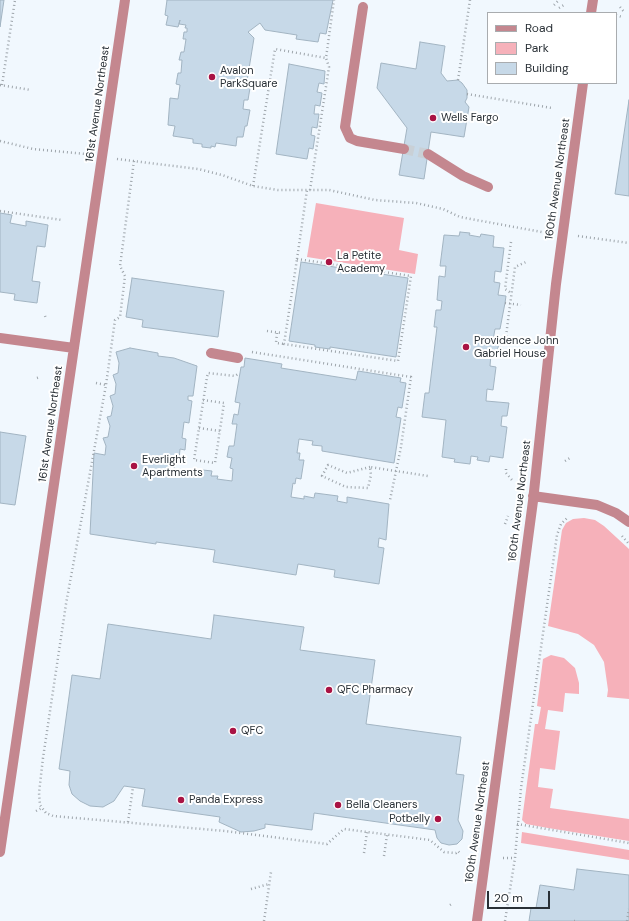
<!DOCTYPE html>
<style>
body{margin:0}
#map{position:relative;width:629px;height:921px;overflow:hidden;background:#f1f8fe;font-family:"DM Sans",sans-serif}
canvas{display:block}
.legend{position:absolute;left:487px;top:12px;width:130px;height:72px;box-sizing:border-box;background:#fff;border:1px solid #a9acaf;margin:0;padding:5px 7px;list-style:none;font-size:12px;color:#293036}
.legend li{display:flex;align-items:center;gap:8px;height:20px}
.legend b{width:20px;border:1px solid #a9acaf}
.scale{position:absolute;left:487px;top:891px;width:63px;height:18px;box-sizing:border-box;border:2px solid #293036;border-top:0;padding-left:5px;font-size:12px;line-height:14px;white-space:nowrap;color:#293036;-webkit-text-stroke:3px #fff;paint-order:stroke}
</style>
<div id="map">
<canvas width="629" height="921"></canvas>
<ul class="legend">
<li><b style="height:5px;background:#c4878f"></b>Road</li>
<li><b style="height:11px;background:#f6b1ba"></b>Park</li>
<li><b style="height:11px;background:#c7d9e8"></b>Building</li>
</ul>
<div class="scale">20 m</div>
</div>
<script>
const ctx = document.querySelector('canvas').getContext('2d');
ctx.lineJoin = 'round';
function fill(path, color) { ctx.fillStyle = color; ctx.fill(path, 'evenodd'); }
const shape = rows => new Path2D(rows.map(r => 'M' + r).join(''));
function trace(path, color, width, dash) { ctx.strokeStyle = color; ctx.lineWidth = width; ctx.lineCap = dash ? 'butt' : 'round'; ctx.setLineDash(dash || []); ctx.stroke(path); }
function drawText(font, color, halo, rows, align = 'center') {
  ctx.font = font + ' "DM Sans",sans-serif'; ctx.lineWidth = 4; ctx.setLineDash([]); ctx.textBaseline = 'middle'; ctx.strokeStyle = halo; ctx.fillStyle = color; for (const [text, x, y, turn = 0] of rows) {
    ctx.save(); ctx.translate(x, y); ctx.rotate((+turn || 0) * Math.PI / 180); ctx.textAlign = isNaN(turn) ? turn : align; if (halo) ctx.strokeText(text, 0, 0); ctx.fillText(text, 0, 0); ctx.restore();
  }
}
fill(shape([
 [316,203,404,218,399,250,418,254,415,274,307,257],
 [584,518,595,520,604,526,629,549,629,699,607,697,608,690,604,662,594,645,578,634,548,626,562,530,566,523,573,519],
 [551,655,564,658,575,668,579,683,579,694,565,693,563,712,548,710,545,729,560,731,555,770,540,768,538,787,553,789,550,808,629,819,629,841,548,828,526,824,522,820,535,724,538,724,541,707,537,706,543,659],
 [522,832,629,850,629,860,521,843]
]), '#f6b1ba');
const building = shape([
 [0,0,4,0,0,27,0,0],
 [167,0,333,0,326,34,320,33,318,42,296,39,297,35,265,30,260,23,248,32,254,38,247,81,251,82,248,100,244,100,243,109,250,110,247,126,245,126,243,137,237,137,236,146,216,143,215,147,211,146,211,148,202,147,202,144,193,143,193,139,173,136,175,126,168,125,170,98,178,99,180,85,176,84,178,73,181,73,182,60,179,60,181,52,184,52,186,39,183,39,184,32,187,32,187,28,185,28,186,25,179,24,180,20,178,27,166,25,168,16,165,15,167,0],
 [420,42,445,46,441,73,447,81,458,80,462,83,467,90,467,98,465,102,469,107,464,137,431,132,424,179,399,175,407,128,377,88,381,63,416,69,420,42],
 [289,64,325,71,324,84,319,83,317,92,322,93,320,106,315,105,314,114,319,114,317,128,312,127,311,135,315,136,313,149,309,148,307,159,276,154,289,64],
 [629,100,629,196,615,194,629,100],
 [0,213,12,215,10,223,26,226,26,221,48,225,45,247,37,246,32,281,40,282,37,303,14,300,15,294,0,292,0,213],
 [460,232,470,233,469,235,480,237,481,234,494,236,493,247,504,248,501,272,495,271,494,282,500,283,498,295,506,296,505,303,500,329,495,329,493,340,499,341,497,355,491,354,490,366,496,367,493,390,487,389,486,401,509,403,507,416,502,416,501,426,507,427,503,458,490,456,489,462,477,460,478,457,471,456,470,464,454,462,455,459,442,457,446,420,422,417,425,393,429,393,437,327,434,327,436,310,441,310,442,301,437,300,439,276,445,277,446,266,440,266,444,235,459,236,460,232],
 [301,262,408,278,396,357,330,347,330,349,315,347,315,345,289,341,301,262],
 [132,278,224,291,218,337,142,327,143,320,126,317,132,278],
 [130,348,158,353,158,356,174,358,197,366,193,396,188,396,188,400,192,401,189,423,184,422,182,438,186,439,185,450,180,449,179,460,176,460,173,473,187,475,187,472,194,473,194,469,212,471,211,476,218,476,217,479,232,481,233,469,230,468,232,458,227,457,229,446,234,446,237,424,232,424,234,414,238,415,240,403,235,402,241,367,244,367,245,358,282,364,281,368,356,380,358,371,401,378,400,382,406,383,402,408,398,407,396,417,401,418,394,463,322,451,322,446,312,445,313,441,299,439,297,453,300,453,299,460,304,460,301,479,296,478,295,484,293,483,291,497,304,499,304,496,314,498,315,493,338,496,337,501,347,503,347,497,389,504,386,540,379,538,378,547,384,548,379,584,334,577,335,570,298,564,296,575,213,562,215,550,156,542,156,544,90,534,94,453,105,455,106,446,103,438,108,437,110,426,107,417,111,416,113,406,110,396,115,394,116,384,113,375,118,373,119,363,116,352,130,348],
 [0,432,26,436,15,505,0,503,0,432],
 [214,615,304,627,300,650,375,660,366,724,461,737,456,774,464,775,458,820,463,831,462,839,457,844,449,845,441,843,437,838,435,830,314,813,312,830,265,824,265,828,254,831,241,832,219,822,220,817,142,806,145,789,124,786,114,801,103,807,90,806,80,801,72,794,69,785,70,771,59,769,72,675,100,679,108,624,211,639,214,615],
 [577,869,629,875,629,921,529,921,531,908,536,908,540,885,574,890,577,869]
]);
fill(building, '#c7d9e8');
trace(building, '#a2b4c2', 1);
trace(shape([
 [404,149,428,154]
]), '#c9d0d6', 10, [10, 5]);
trace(shape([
 [554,5,559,0],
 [620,7,625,13],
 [559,8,564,5],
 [616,15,622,17],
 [458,80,470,0],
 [0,85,31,90],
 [2,85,15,0],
 [467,94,552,108],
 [0,141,33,149,86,154],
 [117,159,198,169,222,175,253,186,278,190,329,190,375,200,416,203,443,209,460,217,547,233],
 [134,161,120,266,125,276,120,317,115,320,106,385,66,604,43,758,39,793,40,805,46,813,53,816,225,831,327,844,344,829,430,840,444,852,456,853,458,851,461,854],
 [253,186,275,49,326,58],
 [310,190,329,67,326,58,334,0],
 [0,211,62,220],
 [578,236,629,243],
 [511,242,505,289,511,293],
 [297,259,411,276,398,361,284,344,297,259],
 [297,259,307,190],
 [505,303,521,305],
 [45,316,46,319],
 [267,331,282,333],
 [277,333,276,343,284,344],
 [506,336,515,267,526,262],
 [252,352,411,377,401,447,390,500],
 [37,378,40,377],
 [96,383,106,385],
 [203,400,224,403,215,463,194,460,207,377,208,373,235,376,238,374],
 [199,428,220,431],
 [565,461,570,458],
 [370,467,347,473,328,465,322,476,346,487,368,488,371,475,370,467,428,476],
 [506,469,506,473,512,480],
 [505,524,508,516],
 [622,536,629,544],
 [36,811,42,808],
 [128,822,133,787],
 [517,824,629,843],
 [364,853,367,832],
 [384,856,387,835],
 [503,858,515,858],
 [251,889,269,884],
 [450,905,453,903],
 [264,921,271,872],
 [505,921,515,858,521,788,557,535,561,524,568,517],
 [574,921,575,921],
 [627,921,629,909]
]), '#9ea5ab', 2.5, [1, 3]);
trace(shape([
 [363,7,345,127,350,138,357,141,404,149],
 [591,13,593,0],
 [428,154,463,176,488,187],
 [0,338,74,348],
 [211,353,238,358],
 [533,496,597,505,616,513,629,522],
 [0,852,125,0],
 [477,921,533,501,556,284,583,83]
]), '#c4878f', 10);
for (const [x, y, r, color] of [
 [212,77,4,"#a91344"],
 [433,118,4,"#a91344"],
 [329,262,4,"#a91344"],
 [466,347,4,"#a91344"],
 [134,466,4,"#a91344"],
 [329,690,4,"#a91344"],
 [233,731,4,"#a91344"],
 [181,800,4,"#a91344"],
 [338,805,4,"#a91344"],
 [438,819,4,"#a91344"]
]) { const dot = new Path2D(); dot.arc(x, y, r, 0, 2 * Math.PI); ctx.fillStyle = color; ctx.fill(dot); trace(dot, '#fff', 1.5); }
drawText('11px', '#293036', '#fff', [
 ["Avalon",220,71],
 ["ParkSquare",220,84],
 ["Wells Fargo",441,118],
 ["La Petite",337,256],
 ["Academy",337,269],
 ["Providence John",474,341],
 ["Gabriel House",474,354],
 ["Everlight",142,460],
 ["Apartments",142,473],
 ["QFC Pharmacy",337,690],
 ["QFC",241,731],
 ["Panda Express",189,800],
 ["Bella Cleaners",346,805],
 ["Potbelly",430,819,"right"]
], 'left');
drawText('11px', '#293036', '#fff', [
 ["161st Avenue Northeast",98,104,-82],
 ["160th Avenue Northeast",558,179,-82],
 ["161st Avenue Northeast",51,424,-82],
 ["160th Avenue Northeast",520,501,-83],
 ["160th Avenue Northeast",478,822,-82]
]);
</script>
